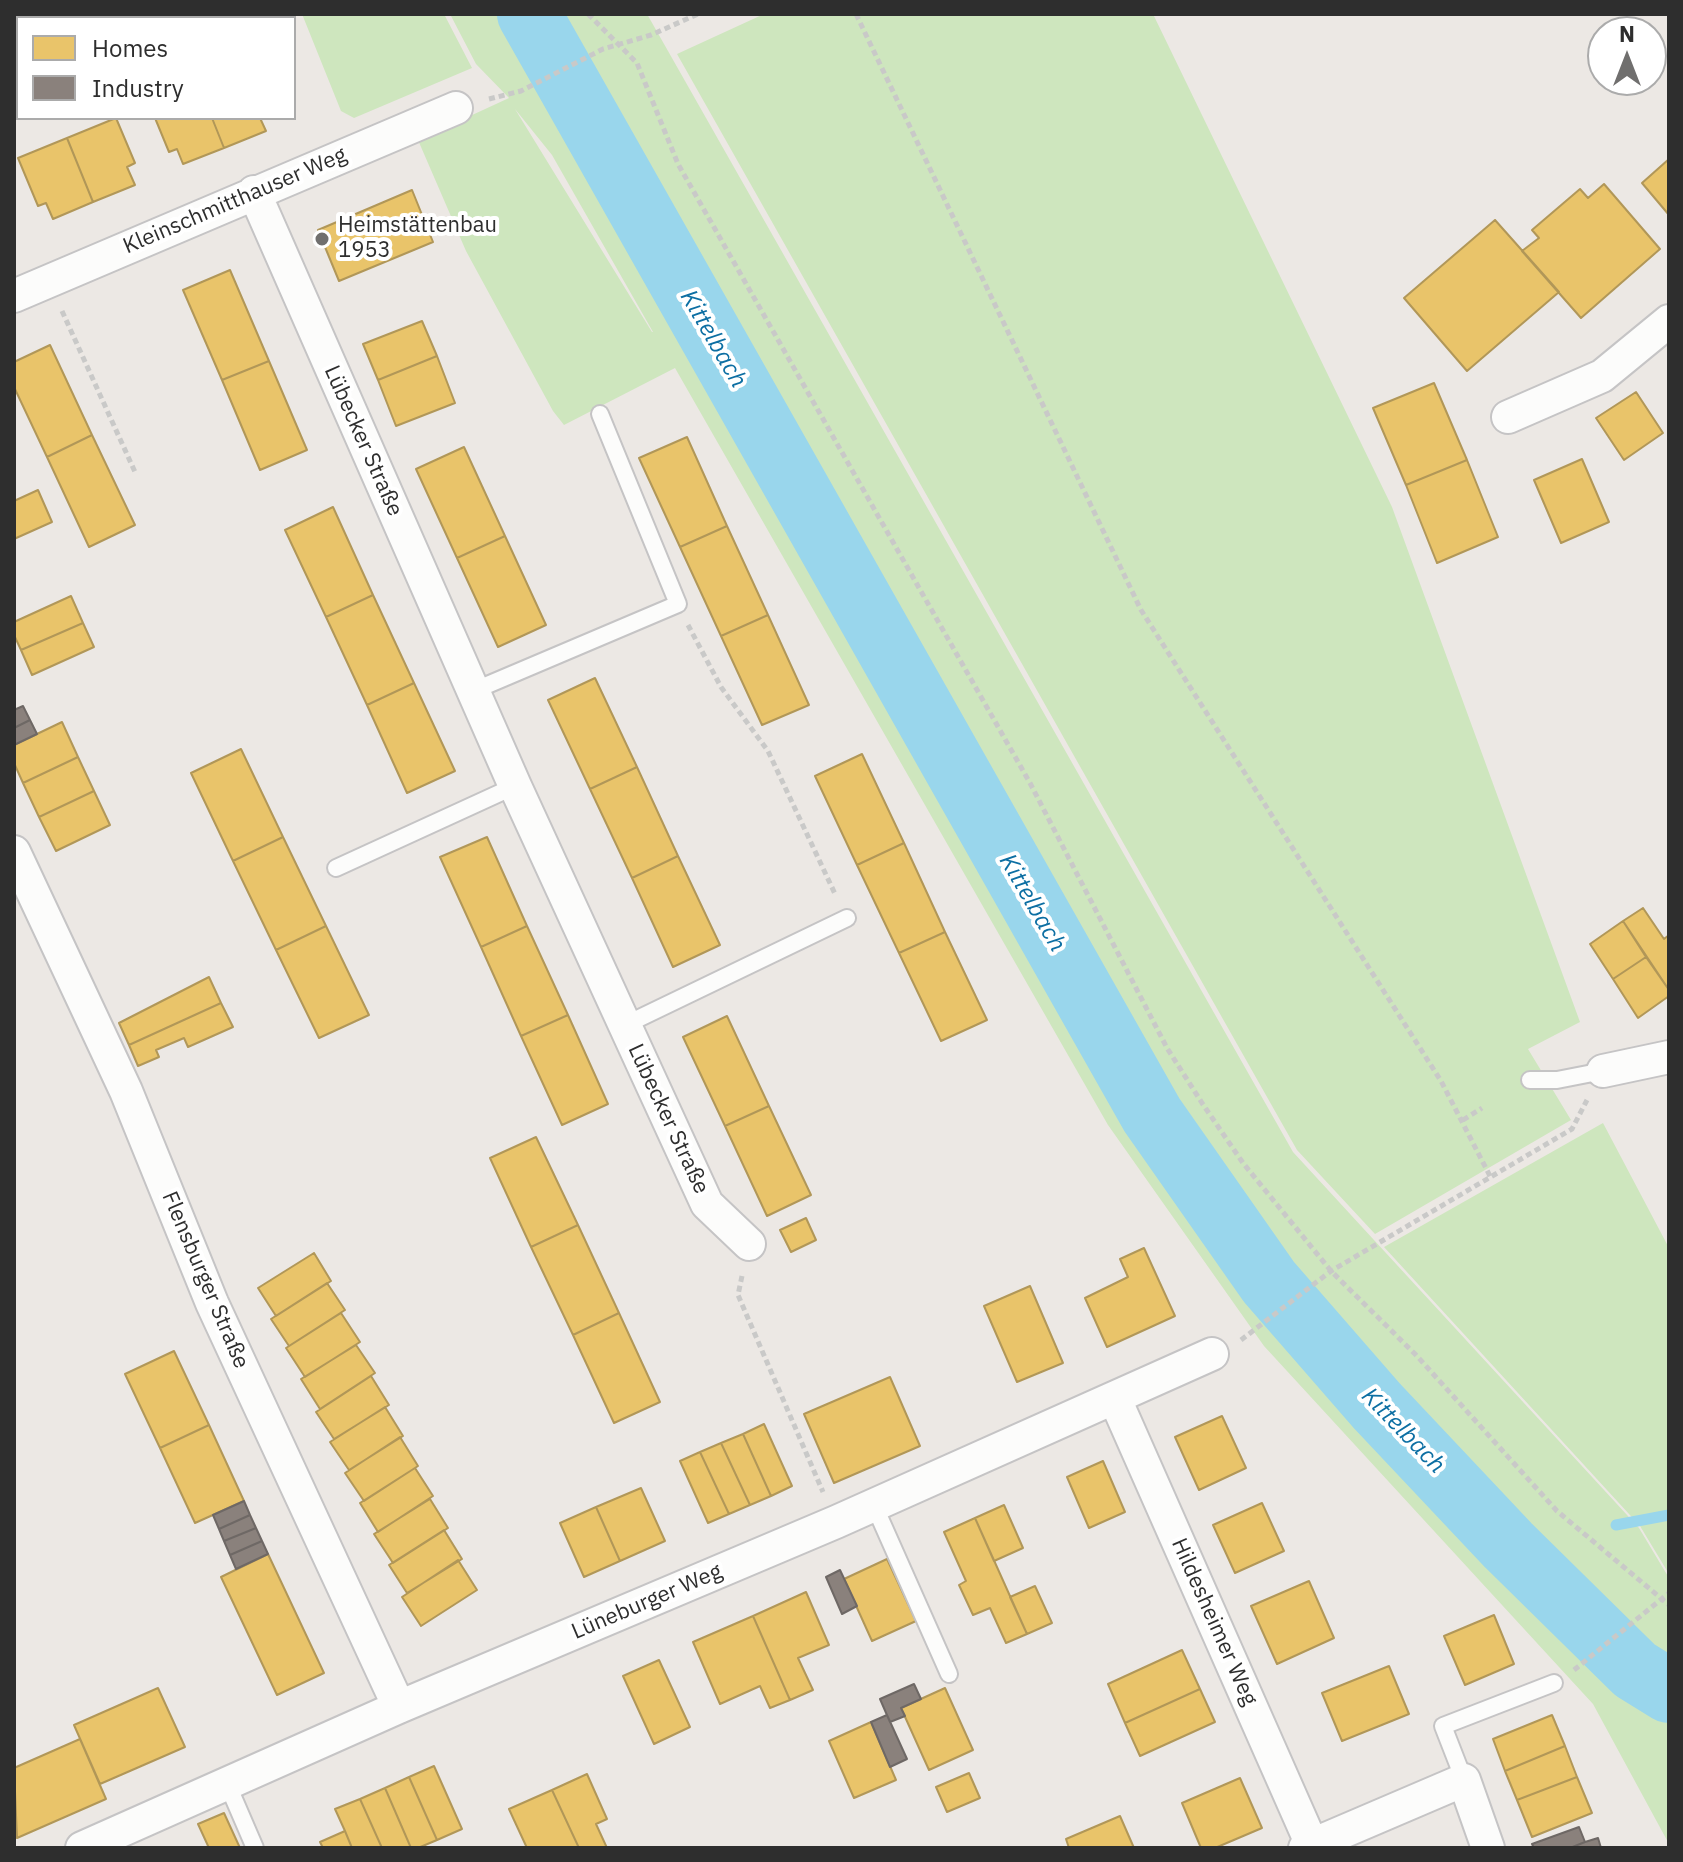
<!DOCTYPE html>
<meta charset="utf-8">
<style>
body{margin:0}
#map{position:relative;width:1683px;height:1862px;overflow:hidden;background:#ece8e4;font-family:"IBM Plex Sans",sans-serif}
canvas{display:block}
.frame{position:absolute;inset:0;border:16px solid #2e2e2e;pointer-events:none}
.legend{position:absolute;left:16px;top:16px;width:280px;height:104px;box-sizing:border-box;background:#fff;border:2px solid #ababab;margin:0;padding:10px 14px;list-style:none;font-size:24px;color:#2e2e2e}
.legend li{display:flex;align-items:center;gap:16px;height:40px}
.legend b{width:40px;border:2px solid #ababab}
.north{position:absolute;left:1587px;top:16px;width:80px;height:80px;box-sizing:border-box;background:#fff;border:2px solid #ababab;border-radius:50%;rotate:0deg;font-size:22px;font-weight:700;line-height:32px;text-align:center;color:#2e2e2e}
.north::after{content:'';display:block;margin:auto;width:28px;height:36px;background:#706f6e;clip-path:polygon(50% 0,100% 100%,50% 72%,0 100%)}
</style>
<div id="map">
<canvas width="1683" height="1862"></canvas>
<div class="frame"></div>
<ul class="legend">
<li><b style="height:22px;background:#e9c46a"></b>Homes</li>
<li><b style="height:22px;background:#8a817c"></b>Industry</li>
</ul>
<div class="north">N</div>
</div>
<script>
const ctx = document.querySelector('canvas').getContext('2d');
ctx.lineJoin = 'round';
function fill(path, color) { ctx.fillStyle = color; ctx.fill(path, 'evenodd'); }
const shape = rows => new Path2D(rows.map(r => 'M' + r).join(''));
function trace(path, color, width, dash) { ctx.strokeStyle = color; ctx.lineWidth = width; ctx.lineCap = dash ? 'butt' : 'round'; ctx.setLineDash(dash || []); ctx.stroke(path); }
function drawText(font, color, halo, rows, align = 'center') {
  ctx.font = font + ' "IBM Plex Sans",sans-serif'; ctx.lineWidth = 8; ctx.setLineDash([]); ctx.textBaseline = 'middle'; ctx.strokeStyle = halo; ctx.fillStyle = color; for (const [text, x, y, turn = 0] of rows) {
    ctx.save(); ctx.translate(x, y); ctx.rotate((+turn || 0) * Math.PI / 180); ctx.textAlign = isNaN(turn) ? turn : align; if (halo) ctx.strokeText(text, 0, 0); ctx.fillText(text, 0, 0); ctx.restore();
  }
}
fill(shape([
 [302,14,444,14,472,68,354,118,341,111],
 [450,14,647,14,1293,1152,1639,1528,1669,1578,1669,1844,1593,1704,1264,1346,1108,1125,675,368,564,425,553,411,466,251,418,140,509,98,476,64],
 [515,109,552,155,653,332,652,332],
 [764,14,1153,14,1392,507,1580,1022,1528,1049,1571,1120,1375,1234,1297,1150,677,54],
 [1603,1123,1669,1248,1669,1574,1640,1526,1384,1247]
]), '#cee6be');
const homes = shape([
 [116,118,135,163,127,167,135,185,93,202,67,138,116,118],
 [155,118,212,118,224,148,183,164,177,149,169,152,155,118],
 [212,118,260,118,266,131,224,148,212,118],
 [67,138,93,202,53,219,46,203,38,206,18,158,67,138],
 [1669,159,1669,215,1642,183,1669,159],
 [1604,184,1660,249,1581,318,1522,251,1539,238,1532,230,1580,189,1588,198,1604,184],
 [412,190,433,242,339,281,318,230,412,190],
 [1495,220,1559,292,1467,371,1404,298,1495,220],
 [230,270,269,361,222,380,183,290,230,270],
 [422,321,437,356,378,380,363,344,422,321],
 [50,345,92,435,47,457,14,387,14,362,50,345],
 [437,356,455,403,396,426,378,380,437,356],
 [269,361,307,450,260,470,222,380,269,361],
 [1434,383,1467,460,1406,485,1373,408,1434,383],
 [1636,392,1663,433,1624,460,1596,418,1636,392],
 [92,435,135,525,89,547,47,457,92,435],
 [687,437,727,526,680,547,639,458,687,437],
 [464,447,505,536,457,558,416,469,464,447],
 [1582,459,1609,522,1561,543,1534,480,1582,459],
 [1467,460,1498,537,1437,563,1406,485,1467,460],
 [38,490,52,522,14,539,14,501,38,490],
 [333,507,373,595,326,617,285,530,333,507],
 [727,526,768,615,721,636,680,547,727,526],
 [505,536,546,625,498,647,457,558,505,536],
 [373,595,414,683,367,705,326,617,373,595],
 [71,596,83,623,21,650,14,635,14,622,71,596],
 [768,615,809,705,762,725,721,636,768,615],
 [83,623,94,647,32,675,21,650,83,623],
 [595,678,637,767,590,789,548,700,595,678],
 [414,683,455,771,407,793,367,705,414,683],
 [62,722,78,757,23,783,14,763,14,745,62,722],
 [241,749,283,837,233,861,191,773,241,749],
 [862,754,904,843,857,865,815,776,862,754],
 [78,757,94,791,39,817,23,783,78,757],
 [637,767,678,856,632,878,590,789,637,767],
 [94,791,110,825,56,851,39,817,94,791],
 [283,837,326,926,276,950,233,861,283,837],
 [487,837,527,926,481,947,440,857,487,837],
 [904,843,945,932,899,953,857,865,904,843],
 [678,856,720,945,673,967,632,878,678,856],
 [1643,908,1664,939,1669,935,1669,990,1623,921,1643,908],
 [1623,921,1646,957,1613,979,1590,944,1623,921],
 [326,926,369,1015,319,1038,276,950,326,926],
 [527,926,568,1015,521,1036,481,947,527,926],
 [945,932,987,1020,941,1041,899,953,945,932],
 [1646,957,1669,990,1669,996,1638,1018,1613,979,1646,957],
 [209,977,221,1003,129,1045,119,1023,209,977],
 [221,1003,233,1027,188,1047,184,1038,156,1050,159,1057,138,1066,129,1045,221,1003],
 [568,1015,608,1104,562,1125,521,1036,568,1015],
 [727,1016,769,1106,725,1126,683,1037,727,1016],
 [769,1106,811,1195,767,1216,725,1126,769,1106],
 [536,1137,578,1225,531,1247,490,1158,536,1137],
 [806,1218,816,1240,791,1252,780,1230,806,1218],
 [578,1225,619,1313,573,1335,531,1247,578,1225],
 [1144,1248,1175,1316,1107,1347,1085,1298,1128,1277,1120,1259,1144,1248],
 [314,1253,331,1281,276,1316,258,1288,314,1253],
 [327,1283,345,1310,289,1346,271,1319,327,1283],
 [1030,1286,1063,1363,1017,1382,984,1306,1030,1286],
 [341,1313,360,1342,305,1377,286,1348,341,1313],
 [619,1313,660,1402,614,1423,573,1335,619,1313],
 [356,1345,375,1373,320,1409,301,1379,356,1345],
 [174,1351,209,1425,160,1448,125,1374,174,1351],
 [371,1376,389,1405,334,1439,316,1412,371,1376],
 [890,1377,920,1446,834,1483,804,1414,890,1377],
 [385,1407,403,1436,349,1470,330,1442,385,1407],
 [1222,1416,1246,1468,1199,1490,1175,1437,1222,1416],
 [764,1424,792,1486,771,1496,743,1434,764,1424],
 [209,1425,244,1501,195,1523,160,1448,209,1425],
 [743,1434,771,1496,750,1505,721,1443,743,1434],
 [400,1437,418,1466,364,1501,345,1473,400,1437],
 [721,1443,750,1505,729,1514,700,1452,721,1443],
 [700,1452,729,1514,708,1523,680,1461,700,1452],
 [1103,1461,1125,1512,1089,1528,1067,1477,1103,1461],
 [415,1468,433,1496,378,1532,360,1503,415,1468],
 [641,1488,665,1541,620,1561,596,1507,641,1488],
 [430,1499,448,1528,393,1563,374,1534,430,1499],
 [1262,1503,1284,1551,1235,1573,1213,1525,1262,1503],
 [1004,1505,1023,1548,994,1561,975,1518,1004,1505],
 [596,1507,620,1561,584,1577,560,1523,596,1507],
 [975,1518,1027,1634,1006,1643,990,1608,973,1615,959,1585,966,1581,944,1532,975,1518],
 [444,1530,462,1559,407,1593,389,1565,444,1530],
 [268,1554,324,1673,277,1695,221,1577,268,1554],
 [887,1559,916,1621,872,1641,844,1579,887,1559],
 [458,1560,477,1590,421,1626,402,1597,458,1560],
 [1309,1581,1334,1638,1277,1664,1251,1606,1309,1581],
 [1035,1586,1052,1623,1027,1634,1010,1597,1035,1586],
 [806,1592,829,1645,798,1658,813,1690,790,1700,753,1616,806,1592],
 [1494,1615,1514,1664,1465,1685,1444,1636,1494,1615],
 [753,1616,790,1700,770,1708,760,1686,720,1704,693,1642,753,1616],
 [1182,1650,1200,1689,1125,1723,1108,1684,1182,1650],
 [659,1660,690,1727,654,1744,623,1676,659,1660],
 [1389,1666,1409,1714,1342,1741,1322,1693,1389,1666],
 [158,1688,185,1747,100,1784,74,1725,158,1688],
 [945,1688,973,1750,929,1770,901,1708,945,1688],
 [1200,1689,1215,1722,1140,1756,1125,1723,1200,1689],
 [1552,1715,1565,1746,1505,1771,1493,1739,1552,1715],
 [871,1722,896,1780,854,1798,829,1741,871,1722],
 [80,1739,106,1799,17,1838,14,1768,80,1739],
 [1565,1746,1577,1777,1517,1800,1505,1771,1565,1746],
 [434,1766,462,1829,437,1840,409,1777,434,1766],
 [969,1773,980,1798,947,1812,936,1787,969,1773],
 [587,1774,607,1819,596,1824,607,1848,579,1848,552,1790,587,1774],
 [409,1777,437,1840,418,1848,411,1848,385,1788,409,1777],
 [1577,1777,1592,1813,1532,1837,1517,1800,1577,1777],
 [1240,1778,1262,1828,1215,1848,1201,1848,1182,1803,1240,1778],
 [385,1788,411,1848,382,1848,360,1799,385,1788],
 [552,1790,579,1848,527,1848,514,1820,509,1809,552,1790],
 [360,1799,382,1848,352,1848,345,1831,335,1809,360,1799],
 [224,1813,240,1848,209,1848,198,1824,224,1813],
 [1120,1816,1134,1848,1069,1848,1066,1839,1120,1816],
 [345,1831,352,1848,323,1848,320,1842,345,1831]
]);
fill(homes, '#e9c46a');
trace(homes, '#b19758', 2);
const industry = shape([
 [23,706,30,720,14,728,14,710,23,706],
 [30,720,37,734,14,745,14,728,30,720],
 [244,1501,250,1515,219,1529,213,1515,244,1501],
 [250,1515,256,1528,224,1541,219,1529,250,1515],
 [256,1528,262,1541,230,1555,224,1541,256,1528],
 [262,1541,268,1554,236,1569,230,1555,262,1541],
 [840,1570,857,1606,842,1614,826,1577,840,1570],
 [914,1684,921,1699,901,1708,905,1716,890,1722,880,1699,914,1684],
 [887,1715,907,1759,890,1767,871,1722,887,1715],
 [1579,1827,1585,1842,1570,1848,1534,1848,1532,1844,1579,1827],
 [1598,1838,1601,1848,1570,1848,1585,1842,1598,1838]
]);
fill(industry, '#8a817c');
trace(industry, '#6e6865', 2);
trace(shape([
 [1616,1525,1669,1515],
 [1508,1545,1536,1538]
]), '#99d6ec', 11);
trace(shape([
 [529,14,1152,1115,1269,1282,1377,1406,1508,1545,1635,1670,1669,1691]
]), '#99d6ec', 64);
const service = shape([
 [473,691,678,604,600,414],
 [336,868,515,786],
 [625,1025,847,918],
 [1530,1080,1557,1080,1603,1071],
 [874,1505,949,1674],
 [1464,1780,1443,1726,1554,1683],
 [227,1783,255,1848]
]);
const minor = shape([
 [254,192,515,786,707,1204,749,1244],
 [14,296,456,108],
 [1508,417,1602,376,1669,321],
 [14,852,126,1091,212,1303,399,1707],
 [1603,1071,1669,1057],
 [1115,1399,1312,1845],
 [82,1848,399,1707,836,1522,1212,1354],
 [1305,1848,1464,1780,1488,1848]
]);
trace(service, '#c5c4c5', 20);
trace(minor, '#c5c4c5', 36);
trace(shape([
 [588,14,637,63,678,164,1030,783,1167,1048,1202,1103,1243,1163,1331,1271,1416,1355,1557,1511,1669,1605],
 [856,14,1141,610,1441,1081,1491,1178],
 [489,99,521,91,603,49,651,35,698,14],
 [62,311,135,472],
 [688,625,721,687,768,751,836,896],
 [1463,1120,1482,1108],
 [742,1276,738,1295,823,1492],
 [1241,1340,1331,1271,1572,1129,1587,1100],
 [1574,1670,1669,1593]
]), '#c9c9c8', 5, [6, 4]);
trace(service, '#fcfcfb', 16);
trace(minor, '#fcfcfb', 32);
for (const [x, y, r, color] of [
 [322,239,8,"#706f6e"]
]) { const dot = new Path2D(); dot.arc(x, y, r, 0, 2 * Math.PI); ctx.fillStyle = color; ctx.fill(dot); trace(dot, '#fff', 3); }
drawText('22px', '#2e2e2e', '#fff', [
 ["Kleinschmitthauser Weg",235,201,-23],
 ["Lübecker Straße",363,441,66],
 ["Lübecker Straße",668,1119,65],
 ["Flensburger Straße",205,1280,67],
 ["Lüneburger Weg",647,1602,-23],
 ["Hildesheimer Weg",1214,1622,66]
]);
drawText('22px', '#2e2e2e', '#fff', [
 ["Heimstättenbau",338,226],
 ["1953",338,251]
], 'left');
drawText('italic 24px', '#0d6fa3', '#fff', [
 ["Kittelbach",713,339,60],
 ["Kittelbach",1032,903,60],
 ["Kittelbach",1403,1431,46]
]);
</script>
